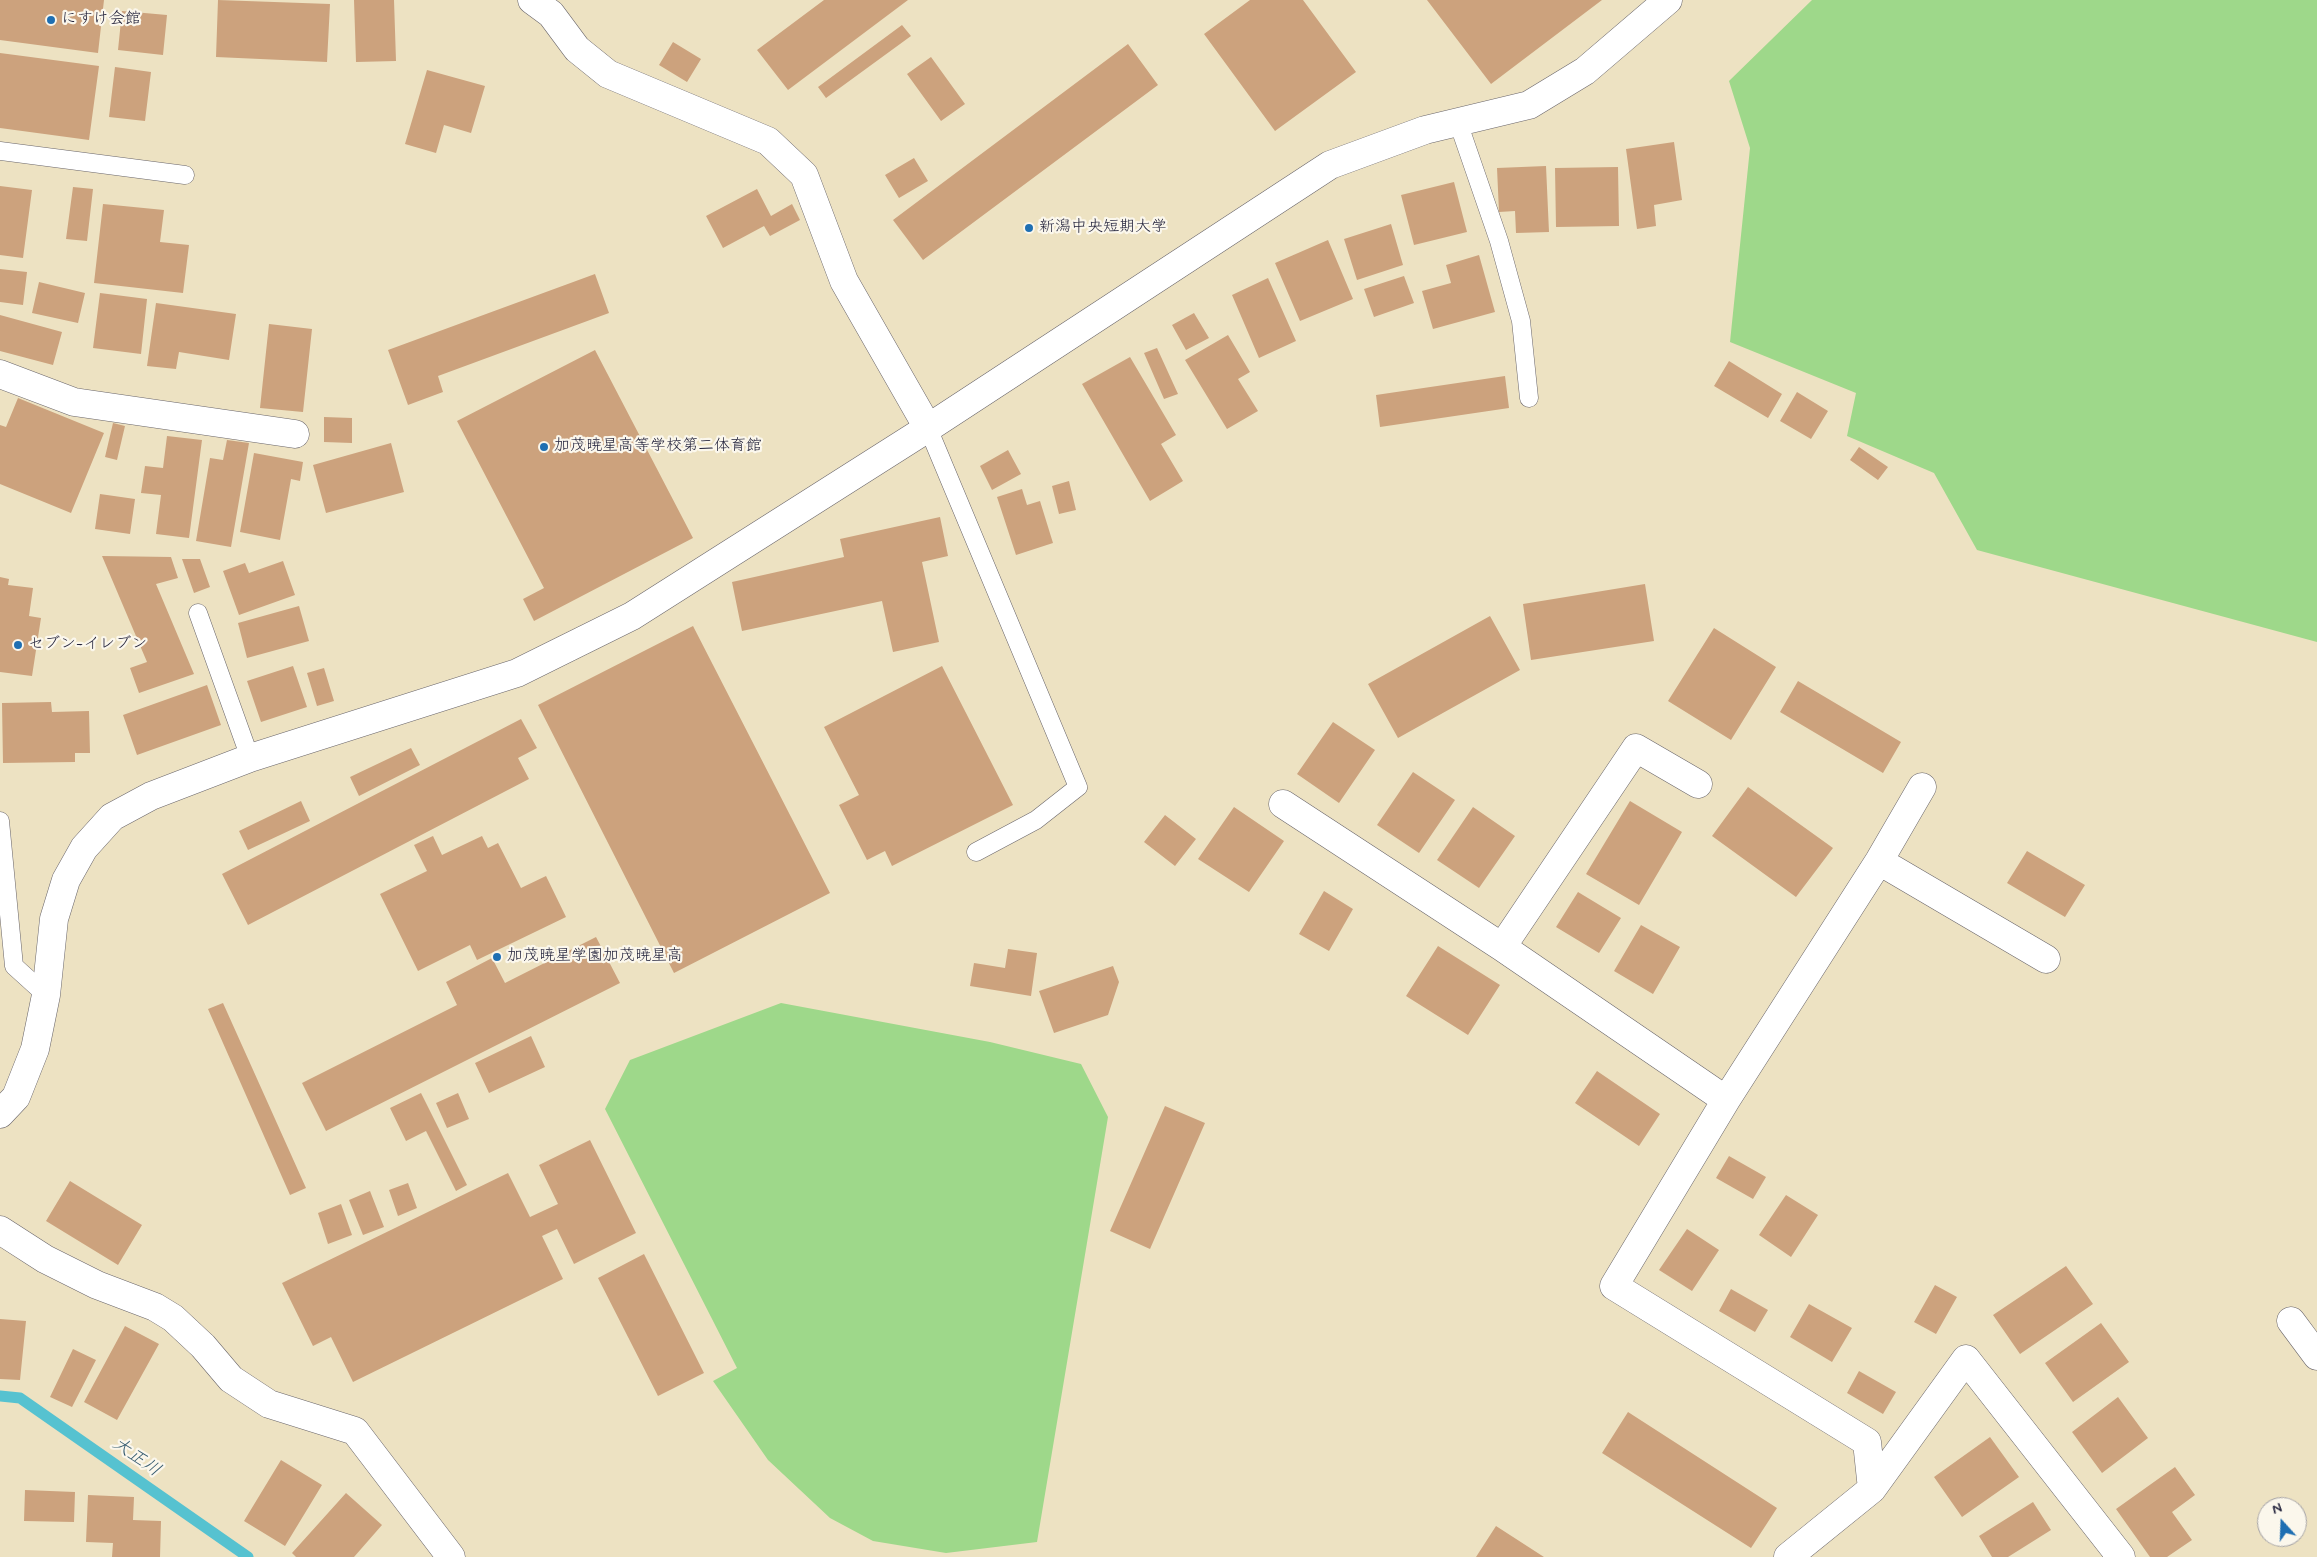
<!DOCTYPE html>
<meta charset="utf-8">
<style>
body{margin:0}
#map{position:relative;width:2317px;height:1557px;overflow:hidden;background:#ede2c2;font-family:Mynerve,sans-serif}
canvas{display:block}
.north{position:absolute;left:2257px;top:1497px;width:50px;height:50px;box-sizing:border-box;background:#fbf7ec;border:1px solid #a4a2a5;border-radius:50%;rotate:340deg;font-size:14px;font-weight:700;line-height:20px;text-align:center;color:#22223b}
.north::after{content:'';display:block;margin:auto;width:18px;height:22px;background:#1f6fb2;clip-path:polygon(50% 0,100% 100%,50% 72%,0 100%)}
</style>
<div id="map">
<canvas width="2317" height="1557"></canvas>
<div class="north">N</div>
</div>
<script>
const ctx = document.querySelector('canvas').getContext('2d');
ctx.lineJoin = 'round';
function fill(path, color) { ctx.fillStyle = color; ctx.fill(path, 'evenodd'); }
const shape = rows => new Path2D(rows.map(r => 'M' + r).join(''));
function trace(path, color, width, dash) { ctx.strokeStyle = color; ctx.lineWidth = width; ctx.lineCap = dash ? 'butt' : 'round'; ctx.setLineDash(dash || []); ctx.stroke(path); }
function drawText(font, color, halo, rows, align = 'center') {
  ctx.font = font + ' Mynerve,"Klee One",sans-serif'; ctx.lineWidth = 4.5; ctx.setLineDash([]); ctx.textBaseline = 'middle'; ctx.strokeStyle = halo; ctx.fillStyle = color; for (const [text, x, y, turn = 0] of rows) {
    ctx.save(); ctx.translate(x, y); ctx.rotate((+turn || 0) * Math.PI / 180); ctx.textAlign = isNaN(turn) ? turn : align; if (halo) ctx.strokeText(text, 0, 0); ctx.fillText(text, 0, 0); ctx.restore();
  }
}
fill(shape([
 [1812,0,2317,0,2317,642,1977,550,1934,473,1847,436,1856,393,1730,342,1750,148,1729,81],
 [781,1003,990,1042,1081,1064,1108,1117,1037,1542,946,1553,873,1541,830,1518,768,1460,713,1381,737,1368,605,1109,630,1060]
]), '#9ed88a');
trace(shape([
 [0,1396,20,1398,248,1557]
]), '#56c2d0', 11);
fill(shape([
 [0,0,104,0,98,53,0,40],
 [218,0,330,4,327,62,216,57],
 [354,0,394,0,396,61,356,62],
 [824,0,908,0,788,90,757,50],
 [1250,0,1303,0,1356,72,1275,131,1204,34],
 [1427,0,1602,0,1491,84],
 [122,11,167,15,163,55,118,50],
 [902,25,911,36,826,98,818,87],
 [673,42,701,59,687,82,659,65],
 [1128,44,1158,85,923,260,893,220],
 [0,53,99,66,89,140,0,128],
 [931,57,965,104,941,121,907,74],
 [115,67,151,72,145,121,109,117],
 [427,70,485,86,471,133,444,125,436,153,405,144],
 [1674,142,1682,200,1654,205,1656,226,1637,229,1626,149],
 [914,158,928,181,899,198,885,175],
 [1546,166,1549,232,1516,233,1515,211,1499,212,1497,168],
 [1618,167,1619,226,1556,227,1555,168],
 [1454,182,1467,232,1414,245,1401,195],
 [0,186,32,190,23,258,0,255],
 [73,187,93,189,87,241,66,239],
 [757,189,771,216,792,204,800,220,770,236,764,226,723,248,706,216],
 [103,204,164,210,160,242,189,245,183,293,94,283],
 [1391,224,1403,265,1357,280,1344,239],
 [1328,240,1353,299,1300,321,1275,263],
 [1479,255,1495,312,1433,329,1422,291,1451,283,1446,265],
 [0,269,27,272,23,305,0,302],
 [595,274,609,313,438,376,443,392,408,405,388,350],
 [1404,276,1414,303,1374,317,1364,289],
 [1268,278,1296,341,1259,358,1232,295],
 [39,282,85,293,78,323,32,313],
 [100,293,147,299,141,354,93,348],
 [156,303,236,314,229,360,179,352,176,369,147,366],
 [1194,313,1209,338,1186,350,1172,325],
 [0,315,62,332,53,365,0,351],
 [269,324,312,329,303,412,260,408],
 [1228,335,1250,372,1238,379,1258,411,1227,429,1185,360],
 [1157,348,1178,394,1164,399,1144,353],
 [595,350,693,538,534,621,523,599,544,588,457,421],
 [1130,357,1176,435,1161,444,1183,481,1150,501,1082,384],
 [1729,361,1782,394,1768,418,1714,386],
 [1505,376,1509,408,1380,427,1376,395],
 [1797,392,1828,411,1811,439,1780,421],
 [18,398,104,433,71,513,0,484,0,425,6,427],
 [324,417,352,418,352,443,324,442],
 [113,423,125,426,117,460,105,457],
 [167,436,202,440,189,538,156,534,161,495,141,493,145,466,163,468],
 [227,440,249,443,231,547,196,541,210,458,223,460],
 [391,443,404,492,326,513,313,465],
 [1859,447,1888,467,1878,480,1850,460],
 [1008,450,1021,474,992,490,980,466],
 [254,453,303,462,300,481,291,479,280,540,240,532],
 [1069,481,1076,510,1059,514,1052,486],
 [1022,489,1027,505,1040,501,1053,543,1016,555,997,497],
 [100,494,135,499,130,534,95,529],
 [940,517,948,556,922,562,939,642,893,652,882,601,742,631,732,582,844,557,840,539],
 [102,556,171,557,178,578,156,584,194,674,139,693,130,668,147,662],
 [182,559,200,559,210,587,194,593],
 [283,561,295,595,239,615,223,571,245,563,249,573],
 [0,577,9,579,8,585,33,588,29,616,41,618,32,676,0,672],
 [1645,584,1654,641,1531,660,1523,604],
 [299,606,309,641,247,658,238,623],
 [1490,616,1520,670,1398,738,1368,684],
 [693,626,830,893,674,973,538,705],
 [1714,628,1776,667,1731,740,1668,701],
 [293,666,307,707,261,722,247,681],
 [942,666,1013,805,892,866,885,851,867,860,839,805,859,795,824,727],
 [324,668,334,701,317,706,307,673],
 [1798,681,1901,742,1883,773,1780,712],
 [207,685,221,725,137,755,123,715],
 [51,702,52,712,89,711,90,753,75,753,75,762,3,763,2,703],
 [521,719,537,748,518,758,529,779,248,925,222,874],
 [1333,722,1375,750,1339,803,1297,774],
 [411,748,420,765,359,796,350,777],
 [1413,772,1455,800,1419,853,1377,825],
 [1748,787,1833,848,1796,897,1712,836],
 [301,801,310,821,248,850,239,831],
 [1630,801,1682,832,1639,905,1586,874],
 [1234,807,1284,841,1249,892,1198,859],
 [1473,807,1515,836,1479,888,1437,860],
 [1165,815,1196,839,1175,866,1144,842],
 [433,836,442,855,482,836,488,848,498,843,521,888,546,876,566,917,477,960,470,945,418,971,380,894,427,871,414,845],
 [2027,851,2085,885,2065,917,2007,883],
 [1324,891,1353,909,1329,951,1299,934],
 [1578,892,1621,918,1599,953,1556,927],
 [1641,925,1680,947,1653,994,1614,971],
 [596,937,620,983,326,1131,302,1083,457,1005,446,982,492,958,505,983],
 [1438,946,1500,985,1468,1035,1406,996],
 [1008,949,1037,953,1031,996,970,986,974,963,1005,968],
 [1113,966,1119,982,1108,1015,1054,1033,1039,991],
 [223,1003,306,1188,290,1195,208,1009],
 [531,1036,545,1067,489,1093,475,1063],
 [1597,1071,1660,1114,1639,1146,1575,1103],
 [421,1093,467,1185,456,1191,426,1131,406,1141,390,1108],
 [458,1093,469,1119,447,1128,436,1103],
 [1165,1106,1205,1123,1150,1249,1110,1231],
 [590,1140,636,1233,574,1264,557,1229,542,1236,563,1279,353,1382,331,1337,313,1346,282,1283,508,1173,530,1217,558,1204,539,1165],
 [1729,1156,1766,1177,1753,1199,1716,1178],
 [70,1181,142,1225,118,1265,46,1221],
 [408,1183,417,1208,398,1216,389,1190],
 [370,1191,384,1227,363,1235,349,1200],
 [1786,1195,1818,1215,1791,1257,1759,1235],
 [341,1204,352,1235,328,1244,318,1213],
 [1687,1229,1719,1250,1692,1291,1659,1270],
 [644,1254,704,1373,658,1396,598,1278],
 [2066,1266,2093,1304,2020,1354,1993,1315],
 [1935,1285,1957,1297,1936,1334,1914,1322],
 [1731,1289,1768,1310,1755,1332,1719,1311],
 [1809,1304,1852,1328,1832,1362,1790,1337],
 [0,1319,26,1321,20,1380,0,1379],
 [2101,1323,2129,1362,2073,1402,2045,1363],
 [125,1326,159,1344,117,1420,84,1402],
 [73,1349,96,1360,72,1407,50,1397],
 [1859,1371,1896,1392,1883,1414,1847,1393],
 [2118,1397,2148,1438,2102,1473,2072,1432],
 [1628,1412,1777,1508,1751,1548,1602,1453],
 [1990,1437,2019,1477,1962,1517,1934,1477],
 [281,1460,322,1485,285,1546,244,1521],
 [2175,1467,2195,1495,2172,1512,2192,1540,2167,1557,2150,1557,2116,1509],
 [25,1490,75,1492,74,1522,24,1521],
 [346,1493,382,1525,354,1557,296,1557,292,1553],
 [88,1495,134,1497,133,1520,161,1521,160,1557,112,1557,113,1543,86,1542],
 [2033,1502,2051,1530,2008,1557,1992,1557,1979,1536],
 [1496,1526,1544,1557,1476,1557]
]), '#cca27d');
const lane = shape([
 [1458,122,1499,241,1521,321,1529,398],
 [0,151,185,175],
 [928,428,1078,787,1036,820,976,852],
 [198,613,250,758],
 [0,821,14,966,46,995]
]);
const street = shape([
 [532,0,551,14,577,49,608,74,768,141,804,175,844,281,928,428],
 [0,374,74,402,295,434],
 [1283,804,1502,947,1726,1100],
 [1879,861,2046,959],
 [1502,947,1636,748,1698,784],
 [0,1230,45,1259,97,1285,155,1307,173,1318,203,1346,231,1379,269,1404,355,1431,451,1557],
 [2291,1321,2317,1356],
 [1872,1489,1966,1359,2121,1557],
 [1788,1557,1872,1489,1867,1442,1614,1286,1726,1100,1879,861,1922,787]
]);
const secondary = shape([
 [0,1114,16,1097,35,1049,46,995,54,919,66,880,84,848,112,817,151,796,250,758,517,673,632,616,928,428,1330,165,1425,130,1529,105,1585,71,1668,0]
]);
trace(lane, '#69656a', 19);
trace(street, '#69656a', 29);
trace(secondary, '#69656a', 29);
trace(lane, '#fff', 18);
trace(street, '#fff', 28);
trace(secondary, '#fff', 28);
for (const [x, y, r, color] of [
 [51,20,5,"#1f6fb2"],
 [1029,228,5,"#1f6fb2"],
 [544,447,5,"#1f6fb2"],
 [18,645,5,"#1f6fb2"],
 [497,957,5,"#1f6fb2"]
]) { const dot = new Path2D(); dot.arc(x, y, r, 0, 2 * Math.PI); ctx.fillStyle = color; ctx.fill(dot); trace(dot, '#fbf7ec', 2); }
drawText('16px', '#22223b', '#fbf7ec', [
 ["にすけ会館",61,20],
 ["新潟中央短期大学",1039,228],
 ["加茂暁星高等学校第二体育館",554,447],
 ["セブン-イレブン",28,645],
 ["加茂暁星学園加茂暁星高",507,957]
], 'left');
drawText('italic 18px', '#345a6f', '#fbf7ec', [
 ["大正川",136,1458,35]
]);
</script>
